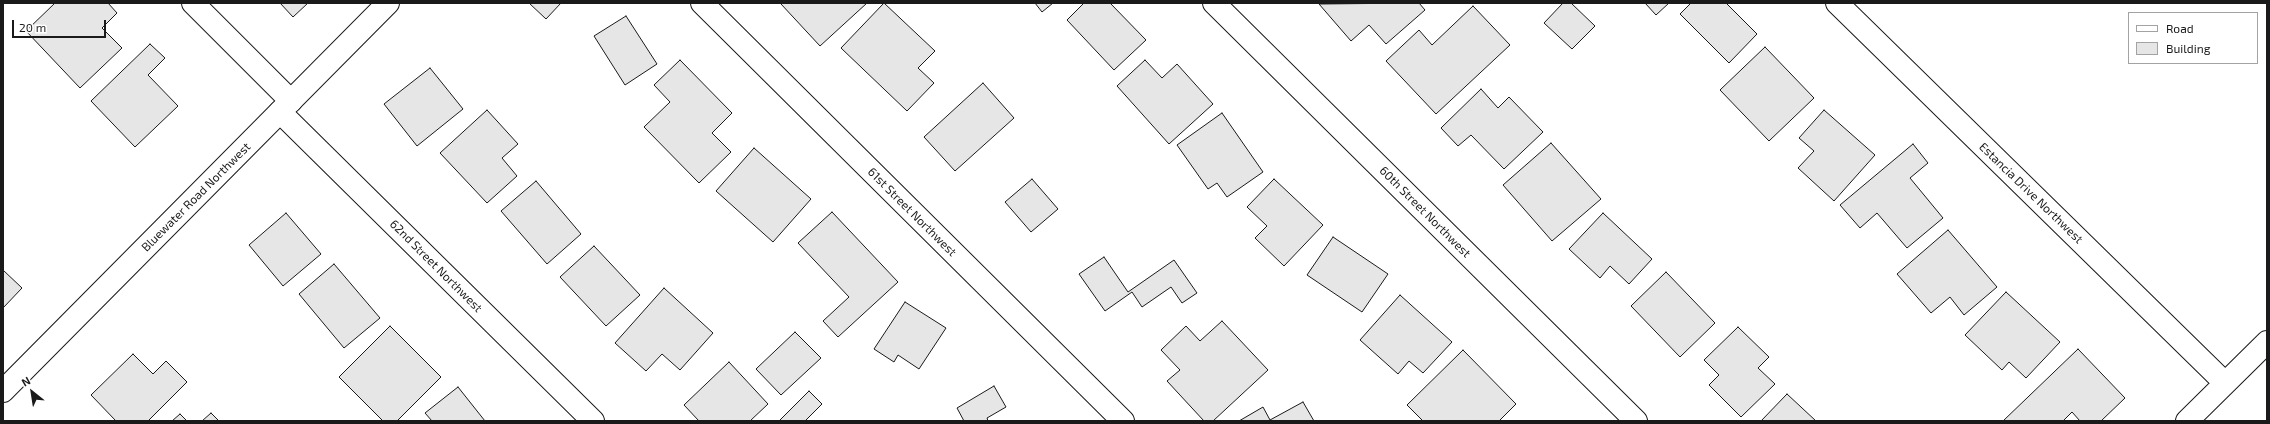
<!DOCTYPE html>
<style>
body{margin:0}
#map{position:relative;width:2270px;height:424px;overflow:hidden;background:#fff;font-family:"Exo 2",sans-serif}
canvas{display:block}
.frame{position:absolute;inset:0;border:4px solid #1a1a1a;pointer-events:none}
.legend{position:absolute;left:2128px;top:12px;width:130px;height:52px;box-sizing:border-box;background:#fff;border:1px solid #a3a3a3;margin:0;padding:5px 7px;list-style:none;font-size:12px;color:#1a1a1a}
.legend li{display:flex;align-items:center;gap:8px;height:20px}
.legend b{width:20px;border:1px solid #a3a3a3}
.north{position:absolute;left:12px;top:372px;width:40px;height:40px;-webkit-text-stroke:3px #fff;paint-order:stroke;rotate:330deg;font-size:11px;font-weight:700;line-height:16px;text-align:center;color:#1a1a1a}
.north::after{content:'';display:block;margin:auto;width:14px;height:18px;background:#1a1a1a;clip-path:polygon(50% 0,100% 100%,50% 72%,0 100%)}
.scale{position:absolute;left:12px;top:20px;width:94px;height:18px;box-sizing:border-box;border:2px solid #1a1a1a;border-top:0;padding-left:5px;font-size:12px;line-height:14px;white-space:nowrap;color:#1a1a1a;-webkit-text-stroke:3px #fff;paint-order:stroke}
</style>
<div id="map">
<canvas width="2270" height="424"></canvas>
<div class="frame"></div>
<ul class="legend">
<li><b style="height:5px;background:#fff"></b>Road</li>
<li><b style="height:11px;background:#e6e6e6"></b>Building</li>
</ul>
<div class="north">N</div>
<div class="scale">20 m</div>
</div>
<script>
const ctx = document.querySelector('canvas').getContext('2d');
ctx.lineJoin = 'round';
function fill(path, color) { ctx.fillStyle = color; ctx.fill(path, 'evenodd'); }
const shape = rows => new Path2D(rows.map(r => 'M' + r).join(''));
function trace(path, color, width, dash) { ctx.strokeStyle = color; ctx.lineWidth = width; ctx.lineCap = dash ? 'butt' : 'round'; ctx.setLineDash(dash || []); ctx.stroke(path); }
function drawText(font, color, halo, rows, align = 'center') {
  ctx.font = font + ' "Exo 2",sans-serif'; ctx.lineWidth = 3; ctx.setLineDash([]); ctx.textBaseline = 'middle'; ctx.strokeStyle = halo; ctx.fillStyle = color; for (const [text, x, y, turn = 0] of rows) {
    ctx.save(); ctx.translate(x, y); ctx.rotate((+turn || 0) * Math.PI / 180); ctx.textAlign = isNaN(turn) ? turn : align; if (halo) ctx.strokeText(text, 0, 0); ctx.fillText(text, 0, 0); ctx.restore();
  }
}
const building = shape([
 [55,3,108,3,117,13,102,28,122,48,80,88,26,31,55,3],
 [280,3,308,3,293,17,280,3],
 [529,3,561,3,546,19,529,3],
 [783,3,867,3,820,46,781,4,783,3],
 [884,3,935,51,918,68,934,83,907,111,841,48,884,3],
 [1035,3,1053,3,1042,12,1035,3],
 [1084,3,1110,3,1146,40,1114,70,1067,20,1084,3],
 [1419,3,1425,10,1386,44,1369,25,1351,41,1319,4,1419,3],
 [1563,3,1571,3,1595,26,1572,49,1544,23,1563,3],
 [1645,3,1669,3,1656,15,1645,3],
 [1691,3,1726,3,1757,34,1729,63,1680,14,1691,3],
 [1473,6,1510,45,1436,114,1386,61,1419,30,1432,45,1473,6],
 [626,16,657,64,625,85,594,36,626,16],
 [150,44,165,58,148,75,178,106,135,147,91,101,150,44],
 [1765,47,1814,98,1769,141,1720,90,1765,47],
 [680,60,732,113,712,133,731,152,699,183,644,127,670,102,654,85,680,60],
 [1145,60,1162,78,1177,64,1213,104,1169,144,1117,86,1145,60],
 [430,68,463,109,417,146,384,104,430,68],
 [983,83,1014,118,955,171,924,137,983,83],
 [1481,89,1498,108,1509,97,1543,132,1504,169,1471,135,1458,146,1441,128,1481,89],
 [487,110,518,144,502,158,517,176,487,203,440,153,487,110],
 [1824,110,1875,155,1834,201,1798,168,1814,151,1799,138,1824,110],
 [1222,113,1263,172,1227,197,1217,183,1208,189,1177,145,1222,113],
 [1551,143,1601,199,1552,241,1503,185,1551,143],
 [1913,144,1928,163,1910,178,1943,218,1907,248,1877,213,1860,228,1840,205,1913,144],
 [754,148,811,199,773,242,716,191,754,148],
 [1032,179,1058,209,1031,232,1005,202,1032,179],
 [1274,179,1323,225,1284,266,1255,238,1267,226,1247,207,1274,179],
 [536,181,581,234,547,264,501,211,536,181],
 [832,212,898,282,838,337,823,321,849,297,798,243,832,212],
 [286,213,321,254,283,286,249,245,286,213],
 [1603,213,1652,259,1629,284,1610,266,1600,278,1569,249,1603,213],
 [1948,230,1997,287,1964,315,1950,297,1931,313,1897,274,1948,230],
 [1333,237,1388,274,1362,312,1307,275,1333,237],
 [594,246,640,295,606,326,560,277,594,246],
 [1104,257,1128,292,1174,260,1197,293,1182,303,1171,287,1142,307,1132,292,1105,311,1079,274,1104,257],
 [334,264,380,318,344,348,299,294,334,264],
 [3,270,22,288,3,308,3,270],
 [1666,272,1715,323,1680,357,1631,306,1666,272],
 [664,288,713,333,680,370,662,354,646,371,615,343,664,288],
 [2006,292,2060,342,2026,378,2009,362,2002,370,1965,335,2006,292],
 [1400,295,1452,342,1423,373,1409,361,1398,374,1360,340,1400,295],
 [905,302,946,328,919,369,898,355,894,362,874,349,905,302],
 [1222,321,1268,370,1213,421,1204,421,1167,381,1180,370,1161,350,1186,326,1200,341,1222,321],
 [390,326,441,377,397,421,383,421,339,377,390,326],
 [1738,327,1769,357,1758,368,1775,384,1741,417,1709,385,1719,375,1704,360,1738,327],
 [795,332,821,358,781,395,756,369,795,332],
 [2078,349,2125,398,2101,421,2080,421,2072,412,2063,421,2003,421,2078,349],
 [1463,350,1516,404,1499,421,1423,421,1407,405,1463,350],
 [133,354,153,374,166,361,187,382,148,421,116,421,91,395,133,354],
 [729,362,768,404,750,421,699,421,684,405,729,362],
 [994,386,1006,407,987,418,988,421,964,421,957,408,994,386],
 [458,387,485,421,432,421,425,413,458,387],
 [809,391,822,404,805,421,779,421,809,391],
 [1787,394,1816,421,1761,421,1787,394],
 [1303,402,1314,421,1239,421,1263,407,1270,420,1303,402],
 [211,413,219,421,202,421,211,413],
 [180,414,187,421,172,421,180,414]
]);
fill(building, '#e6e6e6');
trace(building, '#1a1a1a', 1);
const street = shape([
 [193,3,291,101],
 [702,3,1123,421],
 [1214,3,1636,421],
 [1837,3,2225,383],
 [280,112,593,421],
 [2187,421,2267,342]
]);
const secondary = shape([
 [3,391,388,3]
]);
trace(street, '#1a1a1a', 24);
trace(secondary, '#1a1a1a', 24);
trace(street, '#fff', 22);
trace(secondary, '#fff', 22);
drawText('12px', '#1a1a1a', '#fff', [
 ["Estancia Drive Northwest",2031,193,44],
 ["Bluewater Road Northwest",196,197,-45],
 ["61st Street Northwest",912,212,45],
 ["60th Street Northwest",1425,212,45],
 ["62nd Street Northwest",436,266,45]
]);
</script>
